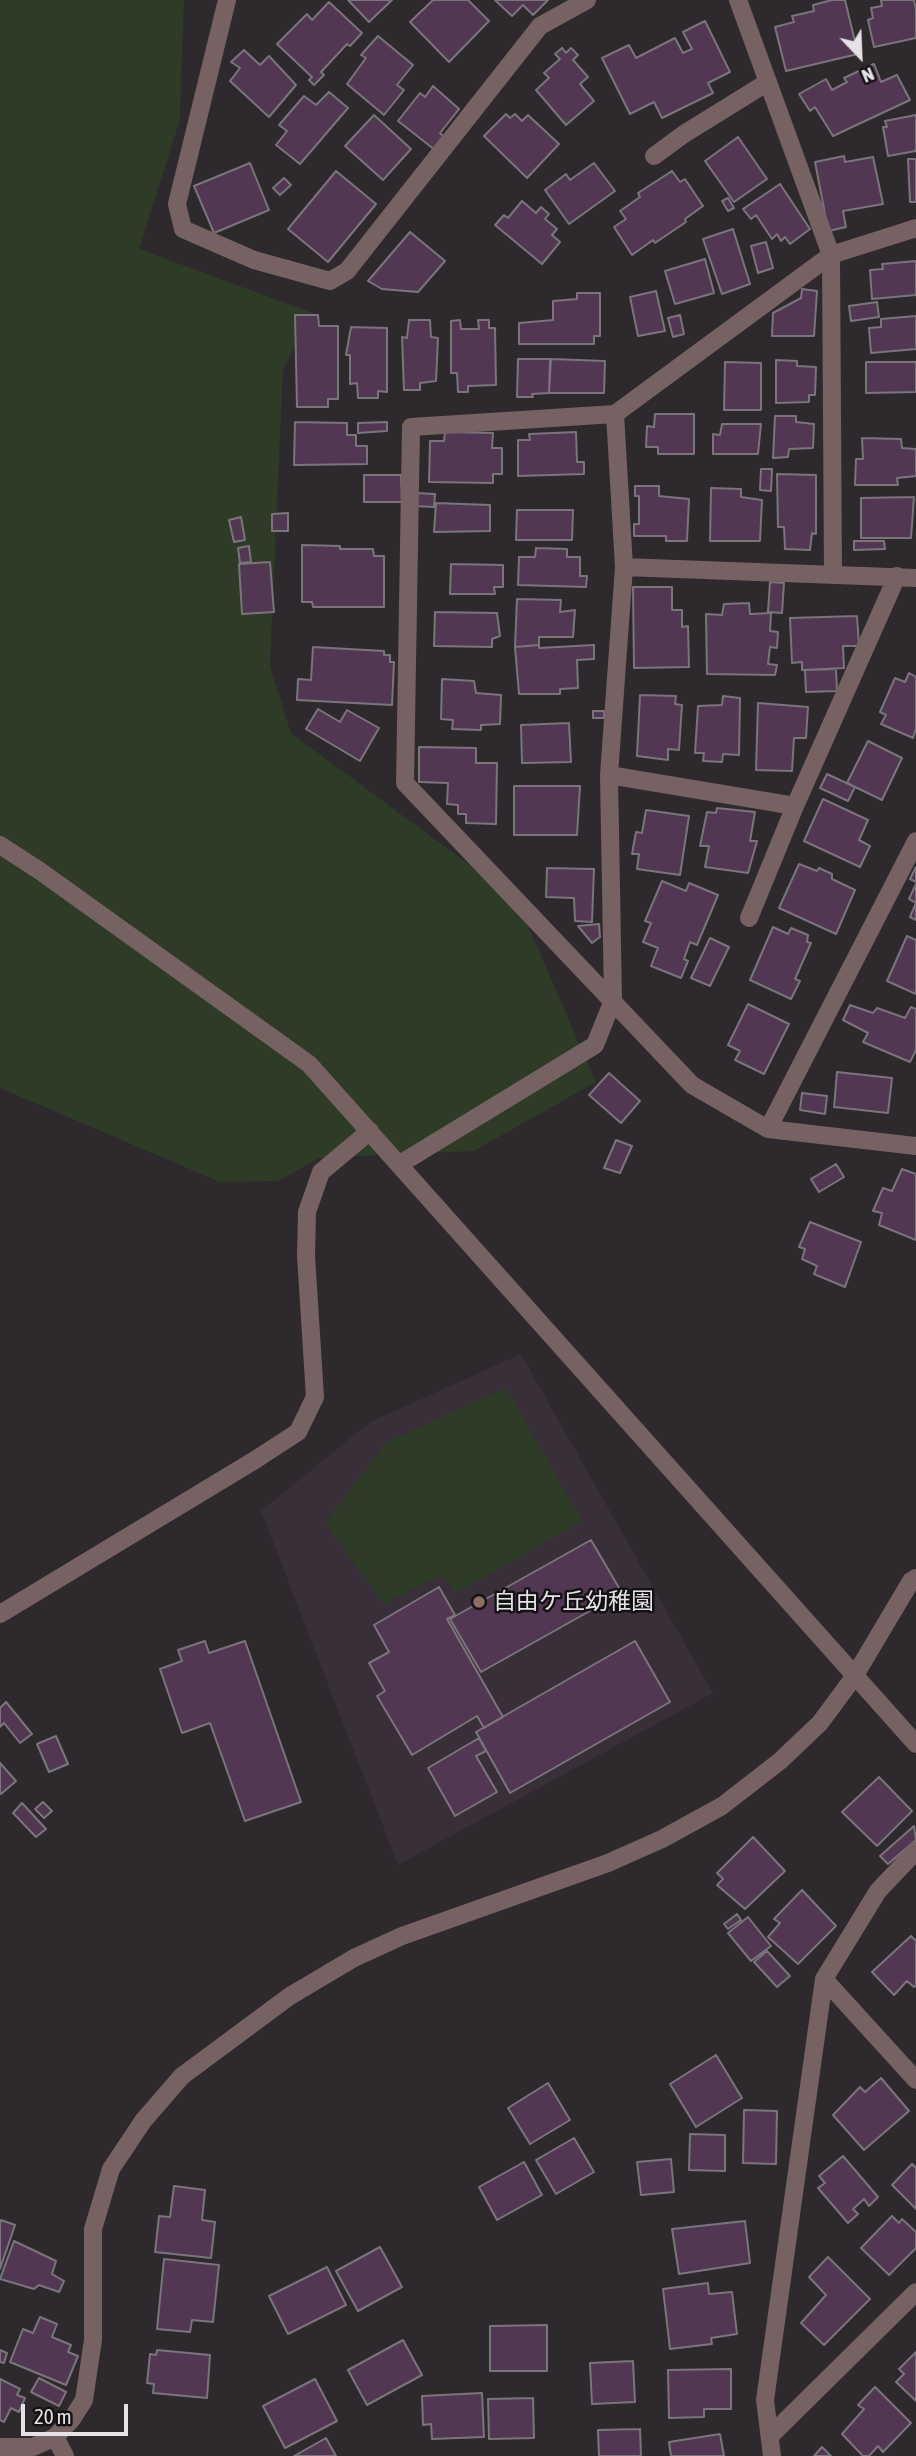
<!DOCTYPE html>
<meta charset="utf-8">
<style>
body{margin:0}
#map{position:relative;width:916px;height:2456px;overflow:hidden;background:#2d292d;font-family:"Asap Condensed",sans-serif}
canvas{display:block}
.north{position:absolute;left:825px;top:21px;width:70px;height:70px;-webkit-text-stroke:5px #141214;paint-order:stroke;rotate:157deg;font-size:19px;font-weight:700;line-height:28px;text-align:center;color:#e5e2e5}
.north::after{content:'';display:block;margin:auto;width:24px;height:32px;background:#e5e2e5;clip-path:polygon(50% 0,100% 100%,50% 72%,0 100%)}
.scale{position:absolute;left:21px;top:2404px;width:107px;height:32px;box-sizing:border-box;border:4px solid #e5e2e5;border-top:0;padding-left:9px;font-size:21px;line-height:24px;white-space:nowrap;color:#e5e2e5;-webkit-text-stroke:5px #141214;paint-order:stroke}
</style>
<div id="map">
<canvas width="916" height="2456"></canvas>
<div class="north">N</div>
<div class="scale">20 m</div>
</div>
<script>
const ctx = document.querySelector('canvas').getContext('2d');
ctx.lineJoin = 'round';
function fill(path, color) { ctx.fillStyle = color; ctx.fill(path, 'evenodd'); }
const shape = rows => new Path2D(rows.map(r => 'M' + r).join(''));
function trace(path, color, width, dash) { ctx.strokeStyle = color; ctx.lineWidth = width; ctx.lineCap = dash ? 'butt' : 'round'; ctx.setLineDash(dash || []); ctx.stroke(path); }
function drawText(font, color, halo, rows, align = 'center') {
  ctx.font = font + ' "Asap Condensed","Noto Sans JP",sans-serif'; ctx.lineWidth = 5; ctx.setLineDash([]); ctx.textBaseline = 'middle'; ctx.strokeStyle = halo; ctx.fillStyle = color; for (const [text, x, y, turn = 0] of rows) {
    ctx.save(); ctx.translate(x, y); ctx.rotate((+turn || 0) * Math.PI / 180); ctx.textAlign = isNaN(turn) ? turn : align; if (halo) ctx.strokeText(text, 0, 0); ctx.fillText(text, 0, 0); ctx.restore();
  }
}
fill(shape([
 [521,1354,713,1693,398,1865,261,1511,370,1422]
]), '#382f38');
fill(shape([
 [0,0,184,0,180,120,139,249,313,313,283,369,270,666,291,733,517,900,596,1082,474,1151,319,1158,278,1181,220,1182,0,1088],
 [506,1388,582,1521,455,1594,443,1574,384,1604,325,1523,387,1442]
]), '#2e3b26');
const building = shape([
 [348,0,392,0,369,22,348,0],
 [433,0,468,0,489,21,449,62,410,22,433,0],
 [495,0,548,0,533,15,523,5,512,16,495,0],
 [832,0,845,0,858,54,786,71,775,27,794,22,792,16,814,11,813,5,832,0],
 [881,0,914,0,916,10,916,38,874,47,868,20,873,18,871,8,882,6,881,0],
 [329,2,362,33,350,46,347,44,321,72,324,75,314,85,309,80,312,77,277,44,307,14,312,20,329,2],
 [705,21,730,72,708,83,713,93,662,118,654,102,630,114,602,58,629,45,636,58,675,38,683,53,692,49,683,32,705,21],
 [378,36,413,65,397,85,404,90,384,115,347,84,366,58,361,55,378,36],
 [562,48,566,53,571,48,578,55,573,60,588,77,580,84,594,101,566,125,536,90,549,78,544,73,560,59,555,54,562,48],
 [244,50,260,65,269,56,296,85,269,117,230,81,240,68,231,62,244,50],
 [874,64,881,82,897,75,910,100,833,136,815,107,810,111,799,94,826,79,832,90,847,82,844,78,874,64],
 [433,86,459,109,440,133,444,137,435,150,398,121,420,93,425,97,433,86],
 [329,92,348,108,300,164,276,145,287,131,279,125,304,96,316,105,329,92],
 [506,114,510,118,515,114,522,121,528,115,559,144,527,178,484,136,506,114],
 [374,115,411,149,383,180,345,146,374,115],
 [916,115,916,151,888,156,883,127,887,127,885,121,916,115],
 [738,137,767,179,734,202,705,161,738,137],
 [844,156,845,162,873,157,883,204,843,211,846,227,824,232,825,214,815,162,844,156],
 [908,159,916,159,916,202,910,202,908,159],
 [250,163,269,210,214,233,194,186,250,163],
 [594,163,615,191,569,224,545,190,566,174,570,180,594,163],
 [336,171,376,204,328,262,288,229,336,171],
 [672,171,680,182,685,179,703,206,685,219,686,222,655,243,653,240,632,255,614,227,626,219,620,211,640,197,638,193,672,171],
 [284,178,291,185,280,195,273,188,284,178],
 [780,184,810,229,790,244,785,237,781,241,777,234,772,239,756,215,751,219,743,209,780,184],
 [728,198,734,208,728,211,722,201,728,198],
 [522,201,536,213,541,207,549,214,545,219,557,229,552,235,560,242,542,264,495,225,504,215,508,218,522,201],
 [733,229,750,284,722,294,703,239,733,229],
 [410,232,445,261,418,292,382,289,368,281,410,232],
 [766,242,773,268,758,273,751,246,766,242],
 [705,259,714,293,675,304,665,271,705,259],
 [916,261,916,295,872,299,870,270,883,269,882,264,916,261],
 [802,289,817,291,814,336,772,336,773,313,801,298,802,289],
 [656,291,665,331,638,336,630,297,656,291],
 [577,293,600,293,600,336,594,336,594,344,519,344,519,323,553,320,553,301,577,299,577,293],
 [877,302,879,317,851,321,849,306,877,302],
 [295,315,318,315,319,326,338,326,338,399,328,399,328,407,297,407,295,315],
 [680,315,684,334,673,337,668,318,680,315],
 [916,316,916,349,871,353,869,328,881,327,881,319,916,316],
 [409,320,430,320,431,337,438,338,436,381,420,383,420,390,404,390,402,337,407,338,409,320],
 [460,320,461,329,479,329,478,320,489,320,489,328,495,328,496,385,468,386,468,392,458,392,457,373,451,373,451,321,460,320],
 [351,327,387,328,387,392,378,391,378,398,358,398,357,383,350,384,350,355,346,355,351,327],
 [518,359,550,359,549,393,532,394,533,397,517,397,518,359],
 [551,359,605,361,604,393,549,393,551,359],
 [776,360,797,361,797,366,816,367,815,395,809,395,809,402,776,403,776,360],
 [725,362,761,363,761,410,724,410,725,362],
 [866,362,916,362,916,392,866,393,866,362],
 [655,414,694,414,694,454,658,454,658,447,646,447,647,426,654,427,655,414],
 [775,416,796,416,796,422,814,424,813,448,789,449,788,457,773,458,775,416],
 [295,422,347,423,347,435,356,435,356,446,367,446,367,464,294,465,295,422],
 [387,422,387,431,358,433,358,423,387,422],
 [722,424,761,424,758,454,713,454,713,434,720,435,722,424],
 [445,432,493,433,492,448,502,448,502,474,493,474,493,483,429,482,430,441,444,441,445,432],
 [576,432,577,462,584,462,584,474,518,476,518,440,530,440,529,434,576,432],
 [862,438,901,439,902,448,916,449,916,476,897,478,898,485,855,485,856,459,863,459,862,438],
 [761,469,772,469,771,491,760,490,761,469],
 [777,474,816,475,816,534,812,533,810,550,785,549,784,527,778,527,777,474],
 [364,475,401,475,402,502,364,502,364,475],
 [635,486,659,486,659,496,689,499,687,541,666,541,666,536,634,536,634,524,639,524,639,496,635,496,635,486],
 [711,488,741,489,741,497,762,500,760,541,710,541,711,488],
 [416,493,435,494,434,507,415,506,416,493],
 [914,497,911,538,861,538,861,498,914,497],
 [436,503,490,505,490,531,434,532,436,503],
 [517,510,573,510,572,540,516,540,517,510],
 [288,513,288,531,272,531,272,514,288,513],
 [241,517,245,540,234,542,229,520,241,517],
 [854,541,884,541,885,549,854,550,854,541],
 [302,545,340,546,340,549,373,549,374,556,384,556,384,607,313,607,312,602,302,602,302,545],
 [249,546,251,562,240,563,238,548,249,546],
 [536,548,567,549,567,557,580,557,580,576,587,576,586,587,518,585,519,557,535,557,536,548],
 [270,562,274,612,242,614,239,564,270,562],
 [451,564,503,565,503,587,494,587,495,594,450,594,451,564],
 [770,582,784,583,782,613,768,612,770,582],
 [633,587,672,587,672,610,682,610,682,627,688,626,689,667,634,668,633,587],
 [517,599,561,600,560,612,575,610,573,637,539,637,539,645,515,647,517,599],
 [749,603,750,614,771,613,770,631,778,632,777,648,770,647,768,664,777,665,775,675,707,674,706,614,722,615,724,604,749,603],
 [435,612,497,613,500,636,492,639,492,647,434,646,435,612],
 [857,616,859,646,843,646,844,668,802,670,802,662,792,663,790,618,857,616],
 [539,645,539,648,594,645,594,659,577,660,578,688,560,689,560,694,519,694,515,647,539,645],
 [313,647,384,651,384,655,390,655,390,662,394,662,392,705,297,700,298,679,311,680,313,647],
 [836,669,837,691,806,692,805,670,836,669],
 [909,673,916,677,916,729,913,738,881,724,886,715,880,712,895,678,905,682,909,673],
 [442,679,474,681,476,693,501,695,500,724,481,725,481,730,452,729,453,720,441,719,442,679],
 [640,695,676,696,675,704,682,705,679,750,668,749,668,760,637,756,640,695],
 [723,696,740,698,739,755,723,754,722,762,703,761,704,753,695,753,698,706,722,705,723,696],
 [758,703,808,707,806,738,794,738,792,771,756,770,758,703],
 [318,709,340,722,347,710,379,728,360,761,306,729,318,709],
 [593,711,604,711,604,718,593,718,593,711],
 [569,723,571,762,522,763,521,725,569,723],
 [868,741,902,758,882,800,847,783,868,741],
 [419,747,476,748,476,763,497,763,496,824,466,823,466,814,458,814,458,805,447,804,448,783,419,782,419,747],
 [827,774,855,787,848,801,820,788,827,774],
 [514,786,580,786,577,835,514,835,514,786],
 [823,799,868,820,859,840,870,846,860,867,804,841,823,799],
 [717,808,755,812,750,841,757,841,748,873,705,867,709,846,700,846,707,812,716,813,717,808],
 [646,810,689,816,680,875,637,869,639,854,632,854,636,832,642,833,646,810],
 [799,864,817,871,819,868,832,874,832,879,855,890,836,934,779,908,799,864],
 [916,867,916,882,910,879,916,867],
 [547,868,594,869,592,922,575,921,574,898,546,897,547,868],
 [662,881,686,891,689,883,718,895,697,945,690,942,684,959,688,961,681,978,651,966,658,948,643,942,651,923,645,921,662,881],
 [916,884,916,920,910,917,916,903,909,899,916,884],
 [599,924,600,937,592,943,578,926,599,924],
 [773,927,788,934,791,928,808,935,807,942,811,943,795,979,800,981,791,999,750,980,773,927],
 [907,936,916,940,916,994,887,981,907,936],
 [710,938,729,947,710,986,691,978,710,938],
 [748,1004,789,1024,764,1074,735,1060,740,1051,728,1045,748,1004],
 [850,1005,873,1013,877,1008,905,1018,911,1007,916,1009,916,1050,910,1062,863,1042,868,1033,843,1020,850,1005],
 [837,1072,892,1078,888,1113,834,1107,837,1072],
 [609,1073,640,1101,621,1123,589,1095,609,1073],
 [802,1093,827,1096,825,1114,800,1110,802,1093],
 [616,1140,632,1146,620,1173,604,1168,616,1140],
 [836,1164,844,1177,819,1192,811,1179,836,1164],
 [902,1169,916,1174,916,1240,879,1225,882,1213,873,1211,883,1188,892,1191,902,1169],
 [810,1222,861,1242,845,1287,814,1274,817,1266,802,1259,805,1249,799,1247,810,1222],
 [591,1540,622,1593,481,1672,450,1619,591,1540],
 [439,1587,455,1615,447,1619,503,1717,484,1728,477,1716,412,1755,377,1696,385,1691,369,1663,389,1652,374,1625,439,1587],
 [205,1641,209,1653,245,1641,301,1802,245,1821,210,1723,182,1733,160,1669,182,1661,178,1650,205,1641],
 [635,1641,670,1702,510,1793,476,1732,635,1641],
 [6,1702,32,1734,20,1743,4,1723,0,1727,0,1708,6,1702],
 [56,1736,68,1764,49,1772,37,1744,56,1736],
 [479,1738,486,1751,476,1756,497,1792,455,1816,428,1768,479,1738],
 [0,1763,16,1781,1,1794,0,1792,0,1763],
 [879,1777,912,1811,877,1846,842,1812,879,1777],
 [43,1802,52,1811,44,1818,35,1809,43,1802],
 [22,1803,46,1829,36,1837,13,1813,22,1803],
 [914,1826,916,1840,888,1864,880,1856,914,1826],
 [753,1837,785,1871,745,1909,717,1885,723,1879,717,1873,753,1837],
 [802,1890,836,1926,798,1964,768,1937,780,1923,774,1919,802,1890],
 [737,1914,741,1920,728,1929,724,1924,737,1914],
 [748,1917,771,1946,751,1961,728,1933,748,1917],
 [911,1936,916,1941,916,1985,914,1987,907,1981,894,1995,872,1972,911,1936],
 [767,1951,790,1976,777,1987,754,1962,767,1951],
 [716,2055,742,2098,696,2127,670,2084,716,2055],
 [881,2078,909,2111,864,2150,833,2115,860,2087,865,2092,881,2078],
 [548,2083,570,2120,530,2144,508,2108,548,2083],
 [744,2110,777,2111,776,2164,743,2163,744,2110],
 [690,2134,725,2135,725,2171,689,2170,690,2134],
 [574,2138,594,2172,556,2194,536,2160,574,2138],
 [843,2156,878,2197,869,2206,864,2199,853,2209,858,2214,848,2223,818,2188,825,2183,819,2176,843,2156],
 [671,2159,674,2192,641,2195,637,2162,671,2159],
 [524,2162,542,2195,497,2220,479,2187,524,2162],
 [912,2164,916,2168,916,2209,892,2185,912,2164],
 [174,2186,205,2190,202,2220,215,2222,211,2258,155,2252,159,2216,170,2217,174,2186],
 [892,2216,899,2223,902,2219,916,2232,916,2248,889,2275,861,2248,892,2216],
 [1,2220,15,2225,0,2269,0,2224,1,2220],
 [745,2221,750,2263,679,2274,672,2229,745,2221],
 [14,2241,56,2261,52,2274,64,2281,59,2292,39,2285,34,2289,0,2279,14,2241],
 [380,2247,402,2287,358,2311,336,2271,380,2247],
 [828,2257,870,2299,824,2345,801,2323,826,2295,809,2277,828,2257],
 [164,2259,219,2265,213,2322,192,2320,190,2332,157,2329,164,2259],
 [327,2267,346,2305,288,2334,269,2296,327,2267],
 [708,2283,709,2294,732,2292,737,2334,711,2338,712,2344,670,2349,663,2289,708,2283],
 [40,2317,57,2324,52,2337,71,2345,68,2352,78,2356,66,2385,10,2362,23,2329,33,2333,40,2317],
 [547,2325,547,2371,490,2371,490,2326,547,2325],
 [403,2340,422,2375,367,2405,348,2370,403,2340],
 [0,2350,7,2353,4,2363,0,2362,0,2350],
 [157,2350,210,2355,207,2398,153,2393,154,2384,147,2383,150,2354,156,2355,157,2350],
 [916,2352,916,2401,896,2382,904,2374,899,2369,916,2352],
 [633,2361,635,2402,592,2404,590,2363,633,2361],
 [731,2369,731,2409,704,2409,704,2417,669,2418,668,2370,731,2369],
 [39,2378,66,2392,59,2406,31,2392,39,2378],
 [0,2379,20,2389,17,2395,25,2398,19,2412,11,2408,4,2422,0,2420,0,2379],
 [315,2379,337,2421,285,2448,263,2406,315,2379],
 [875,2387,911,2423,883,2452,878,2446,869,2456,863,2456,842,2434,864,2409,858,2405,875,2387],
 [482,2393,484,2437,432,2439,431,2424,423,2425,422,2396,482,2393],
 [533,2398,534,2438,489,2439,488,2399,533,2398],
 [640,2429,641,2456,599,2456,598,2430,640,2429],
 [720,2434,724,2456,671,2456,669,2442,720,2434],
 [326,2438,336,2456,294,2456,326,2438],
 [822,2447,831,2456,814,2456,822,2447]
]);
fill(building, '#523752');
trace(building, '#7a757a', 2);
trace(shape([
 [227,0,177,204,183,229,254,260,330,281,347,271,540,26,587,0],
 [738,0,831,255,833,574],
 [654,156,684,134,768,82],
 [916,228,831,255,615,414,411,427,405,783,692,1085,768,1129,916,1146],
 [624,567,916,578],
 [609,775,795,806,897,576],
 [0,845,40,871,309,1064,916,1744],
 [749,918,795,806],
 [768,1129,916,841],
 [400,1164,595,1045,613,1000,609,775,624,567,615,414],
 [0,1614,255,1460,298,1432,315,1397,306,1256,307,1212,321,1172,370,1131],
 [824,1979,916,2080],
 [770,2436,916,2292],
 [55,2437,65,2456],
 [0,2447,33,2447,55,2437,72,2419,84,2400,93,2340,93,2229,111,2169,143,2121,182,2076,290,1996,354,1958,402,1936,608,1863,662,1839,722,1806,780,1761,820,1723,854,1677,911,1581,916,1578],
 [772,2456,765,2400,824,1979,878,1891,916,1851]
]), '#766263', 18);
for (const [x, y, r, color] of [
 [479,1602,7,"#8d6e63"]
]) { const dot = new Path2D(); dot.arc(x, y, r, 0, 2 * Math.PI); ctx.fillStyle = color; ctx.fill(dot); trace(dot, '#141214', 2.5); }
drawText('23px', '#e5e2e5', '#141214', [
 ["自由ケ丘幼稚園",493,1602]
], 'left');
</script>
